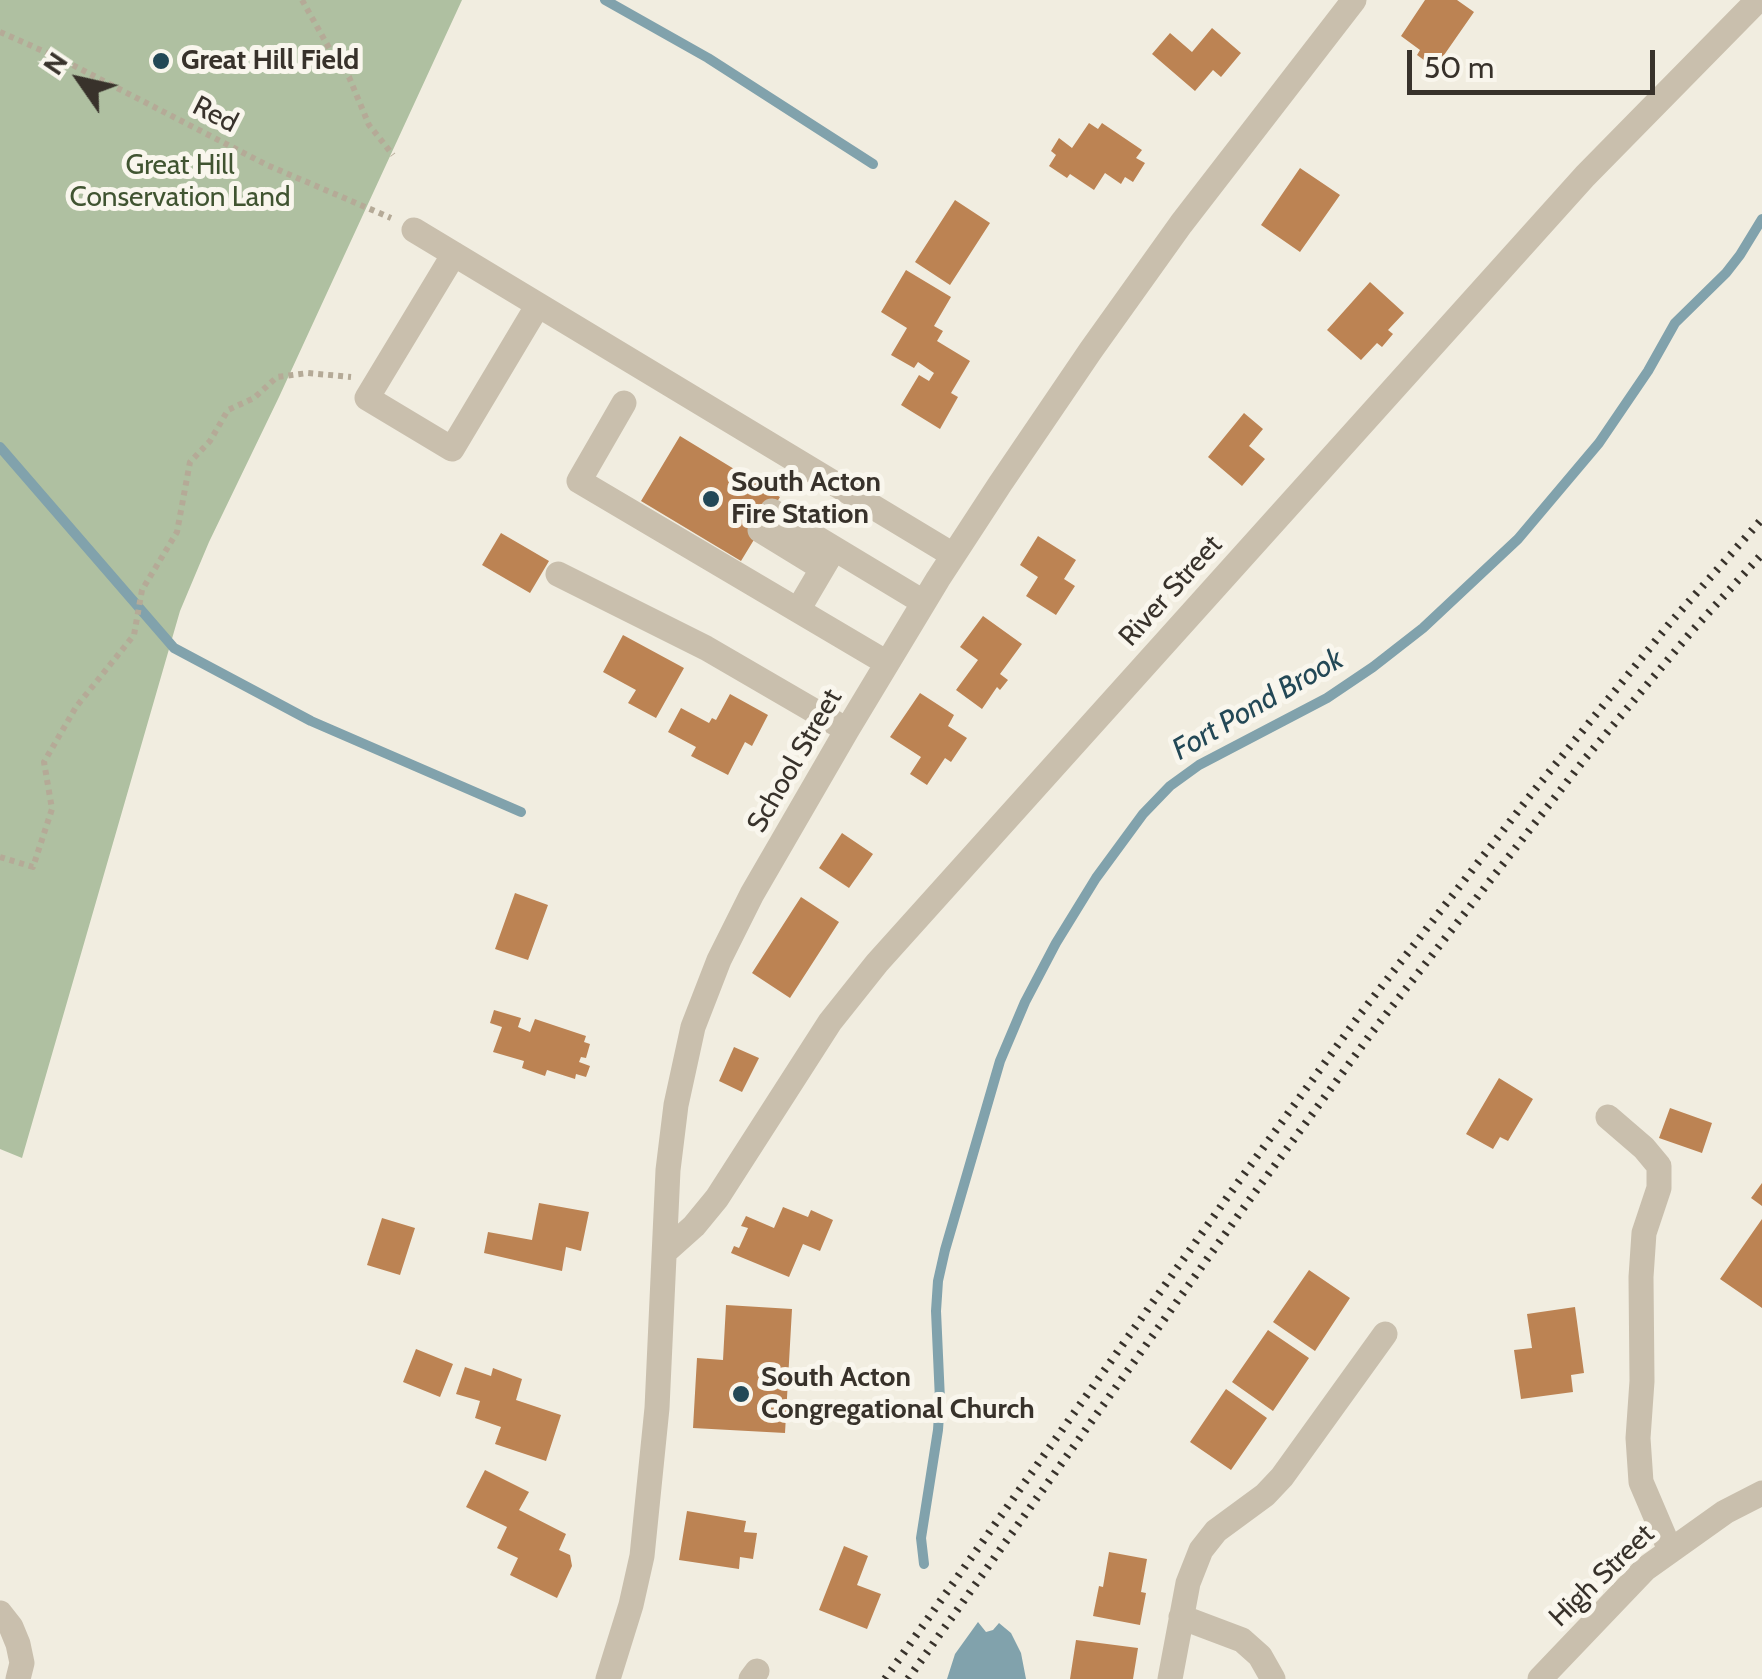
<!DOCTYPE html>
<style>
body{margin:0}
#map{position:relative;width:1762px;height:1679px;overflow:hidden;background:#f1ede0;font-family:Cabin,sans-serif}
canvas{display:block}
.north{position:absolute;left:30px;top:30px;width:100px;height:100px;-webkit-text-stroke:8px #f9f6ed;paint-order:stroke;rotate:304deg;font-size:28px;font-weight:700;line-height:40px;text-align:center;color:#38322b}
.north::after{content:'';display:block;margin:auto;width:35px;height:45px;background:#38322b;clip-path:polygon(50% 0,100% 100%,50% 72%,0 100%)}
.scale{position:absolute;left:1407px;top:50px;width:248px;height:45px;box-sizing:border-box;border:5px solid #38322b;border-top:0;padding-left:12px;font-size:30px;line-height:35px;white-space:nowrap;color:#38322b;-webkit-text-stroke:8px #f9f6ed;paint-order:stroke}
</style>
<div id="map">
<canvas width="1762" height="1679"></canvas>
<div class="north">N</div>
<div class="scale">50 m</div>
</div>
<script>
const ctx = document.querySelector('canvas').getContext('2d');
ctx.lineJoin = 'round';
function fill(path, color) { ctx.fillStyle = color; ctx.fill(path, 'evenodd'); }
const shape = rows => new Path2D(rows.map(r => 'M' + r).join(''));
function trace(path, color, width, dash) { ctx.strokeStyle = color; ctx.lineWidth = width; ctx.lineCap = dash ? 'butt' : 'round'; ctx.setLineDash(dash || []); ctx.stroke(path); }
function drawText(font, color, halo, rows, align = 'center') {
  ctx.font = font + ' Cabin,sans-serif'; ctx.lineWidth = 10; ctx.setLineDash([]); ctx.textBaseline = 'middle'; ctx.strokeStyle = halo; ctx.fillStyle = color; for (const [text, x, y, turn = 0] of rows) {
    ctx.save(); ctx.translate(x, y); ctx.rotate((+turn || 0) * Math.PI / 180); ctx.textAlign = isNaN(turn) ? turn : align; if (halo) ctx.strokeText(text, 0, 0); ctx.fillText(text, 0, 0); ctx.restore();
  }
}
fill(shape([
 [0,0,462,0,279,397,209,542,180,611,22,1158,0,1149]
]), '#afc0a1');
fill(shape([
 [978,1622,986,1632,993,1630,999,1623,1011,1633,1021,1653,1026,1679,947,1679,955,1654]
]), '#81a2ac');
trace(shape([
 [605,0,708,58,873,164],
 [0,447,174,648,311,721,521,812],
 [924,1564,921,1538,938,1430,940,1400,936,1311,938,1281,945,1250,1000,1061,1025,1002,1056,943,1096,878,1143,814,1170,786,1199,765,1327,698,1373,667,1423,628,1518,539,1599,443,1648,371,1675,323,1726,273,1740,255,1762,219]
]), '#81a2ac', 10);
fill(shape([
 [1425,0,1457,0,1474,12,1435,68,1417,55,1420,50,1401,36],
 [1212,28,1241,53,1221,77,1213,70,1195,91,1152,54,1170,33,1192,52],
 [1089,123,1098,129,1102,123,1142,150,1136,158,1145,163,1133,182,1125,177,1121,184,1105,173,1094,190,1070,174,1067,178,1049,166,1056,155,1051,151,1059,138,1072,148],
 [1300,168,1340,195,1300,252,1261,225],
 [955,200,990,223,950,285,915,262],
 [906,270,951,297,934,326,943,331,937,341,970,361,951,393,958,397,940,429,901,405,919,375,929,381,934,373,918,362,914,368,891,355,907,328,881,312],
 [1370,282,1404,313,1388,330,1393,334,1382,347,1377,343,1361,360,1327,330],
 [1244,413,1263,429,1249,446,1265,459,1242,486,1208,457],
 [680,436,780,497,741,561,641,501],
 [501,533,549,561,530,593,482,565],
 [1038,536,1076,560,1064,579,1075,586,1056,615,1026,596,1038,577,1020,565],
 [983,616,1022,644,1000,674,1008,680,1000,690,997,687,982,709,956,690,978,660,960,647],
 [623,635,684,668,656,718,628,703,636,690,603,672],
 [920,693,954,715,948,726,967,738,951,762,945,758,927,785,910,774,921,757,890,737],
 [730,694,768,715,752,746,745,742,728,775,691,756,696,747,668,732,681,708,709,723,712,718,716,720],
 [842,833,873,854,849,888,819,868],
 [515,893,548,905,528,960,495,949],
 [801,897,839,922,790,998,752,973],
 [494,1010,521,1018,518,1027,530,1032,535,1019,586,1036,584,1042,590,1044,586,1058,581,1057,579,1062,590,1066,586,1077,576,1074,575,1079,547,1070,545,1076,522,1068,524,1061,493,1052,502,1027,490,1023],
 [734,1047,759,1058,742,1092,719,1081],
 [1499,1078,1533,1099,1508,1141,1500,1137,1493,1149,1466,1134],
 [1670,1108,1712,1123,1702,1153,1659,1138],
 [1762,1183,1762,1206,1751,1198],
 [539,1203,589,1212,581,1251,566,1247,562,1271,484,1253,488,1232,532,1240],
 [783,1207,808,1217,811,1210,833,1220,820,1251,803,1244,789,1277,731,1253,734,1246,739,1248,748,1228,741,1226,746,1216,774,1228],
 [382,1218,415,1228,400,1275,367,1265],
 [1762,1219,1762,1308,1720,1279],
 [1309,1270,1350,1298,1315,1351,1273,1322],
 [726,1305,792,1309,785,1433,693,1428,697,1358,723,1360],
 [1575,1307,1584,1373,1571,1375,1573,1392,1521,1399,1514,1350,1532,1348,1527,1314],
 [1268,1330,1309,1358,1273,1411,1232,1382],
 [416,1349,453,1364,440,1397,403,1382],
 [465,1367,491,1376,493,1368,522,1379,516,1400,561,1415,546,1461,495,1444,501,1427,475,1418,480,1401,456,1394],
 [1226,1389,1267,1418,1231,1470,1190,1442],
 [485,1470,529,1492,519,1510,566,1534,559,1550,570,1555,572,1566,557,1598,510,1575,518,1558,497,1548,507,1527,466,1507],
 [687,1511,746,1521,744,1532,757,1533,753,1559,740,1557,739,1569,679,1560],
 [844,1546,868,1556,857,1585,881,1594,867,1629,819,1610],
 [1109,1552,1147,1559,1141,1592,1146,1593,1140,1625,1093,1616,1099,1586,1103,1587],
 [1076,1640,1138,1648,1133,1679,1070,1679]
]), '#bc8353');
trace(shape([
 [302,0,333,55,349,77,369,125,393,155],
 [0,32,59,58,267,165,391,218],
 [0,857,33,867,52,809,44,762,76,707,134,635,142,590,177,532,190,462,210,441,228,410,254,398,277,377,308,373,351,377]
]), '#b5aa97', 6, [5, 5]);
trace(shape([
 [414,230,953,555],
 [454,254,367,398,452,449,538,305],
 [624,403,579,481,887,663],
 [772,511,923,602],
 [760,530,822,568],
 [558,574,706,648,847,730],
 [798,610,831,554],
 [1608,1117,1644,1148,1659,1166,1659,1188,1644,1233,1641,1277,1642,1381,1638,1438,1641,1482,1670,1550],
 [666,1251,694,1226,717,1198,830,1022,877,963,1585,176,1758,0],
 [0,1613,11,1627,18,1644,22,1663,18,1679],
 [1181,1617,1242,1640,1260,1656,1273,1679],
 [608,1679,631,1605,642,1556,657,1408,668,1170,676,1105,693,1027,719,960,752,894,847,730,938,579,1000,484,1091,350,1181,224,1354,0],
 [751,1679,757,1671],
 [1170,1679,1188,1583,1201,1550,1216,1531,1265,1495,1282,1477,1385,1334],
 [1540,1679,1645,1569,1725,1512,1762,1493]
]), '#c9bfad', 25);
trace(shape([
 [885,1679,1229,1195,1361,1013,1533,792,1670,623,1762,519],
 [908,1679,1245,1206,1373,1031,1584,760,1692,631,1762,554]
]), '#38322b', 8, [2.5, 8]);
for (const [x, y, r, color] of [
 [161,61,10,"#234856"],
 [711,499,10,"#234856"],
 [741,1394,10,"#234856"]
]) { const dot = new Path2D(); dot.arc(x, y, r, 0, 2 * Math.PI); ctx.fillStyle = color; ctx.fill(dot); trace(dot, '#f9f6ed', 4); }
drawText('bold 28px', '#38322b', '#f9f6ed', [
 ["Great Hill Field",181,61],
 ["South Acton",731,483],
 ["Fire Station",731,515],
 ["South Acton",761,1378],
 ["Congregational Church",761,1410]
], 'left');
drawText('28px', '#38322b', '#f9f6ed', [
 ["Red",215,115,27],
 ["River Street",1171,591,-48],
 ["School Street",795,761,-60],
 ["High Street",1602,1576,-44]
]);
drawText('28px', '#405431', '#f9f6ed', [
 ["Great Hill",180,166],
 ["Conservation Land",180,198]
]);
drawText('italic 30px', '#234856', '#f9f6ed', [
 ["Fort Pond Brook",1258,705,-30]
]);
</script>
